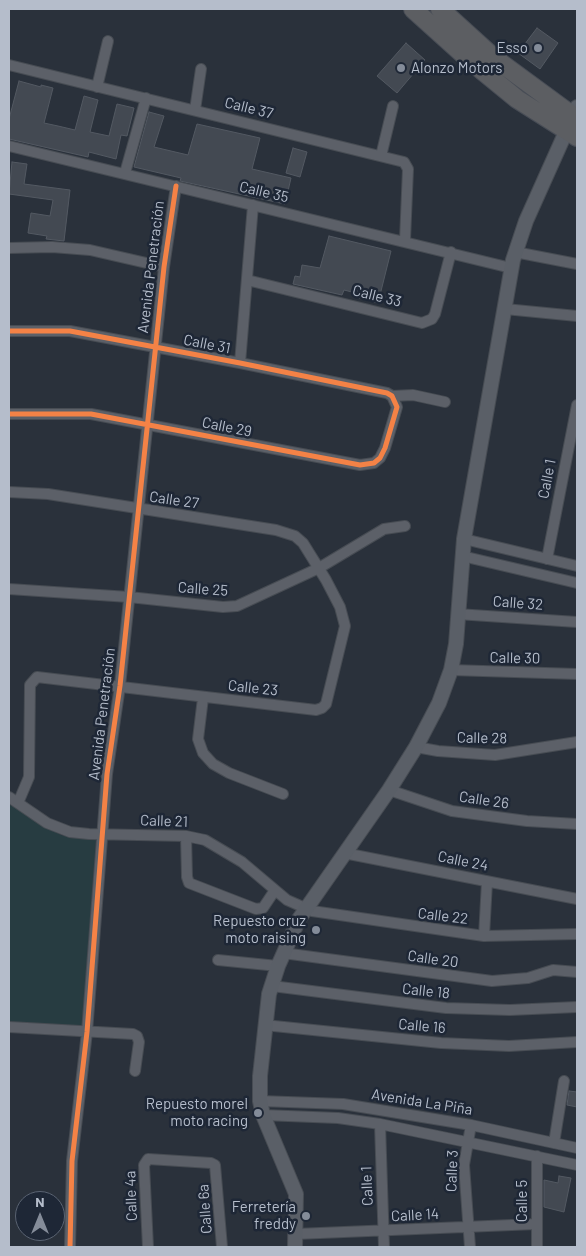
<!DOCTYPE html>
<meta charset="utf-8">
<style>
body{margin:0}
#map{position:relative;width:586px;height:1256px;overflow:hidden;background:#2a313b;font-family:Barlow,sans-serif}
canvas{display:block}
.frame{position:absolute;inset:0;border:10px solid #b5bdcb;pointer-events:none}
.north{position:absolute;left:15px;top:1191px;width:50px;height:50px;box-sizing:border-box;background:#1e2736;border:1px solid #5a6372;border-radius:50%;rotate:0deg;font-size:14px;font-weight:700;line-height:20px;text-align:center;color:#b5bdcb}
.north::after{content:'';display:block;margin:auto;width:18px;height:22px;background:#848c99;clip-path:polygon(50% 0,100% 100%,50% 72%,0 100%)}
</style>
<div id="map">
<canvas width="586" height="1256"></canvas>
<div class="frame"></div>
<div class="north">N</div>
</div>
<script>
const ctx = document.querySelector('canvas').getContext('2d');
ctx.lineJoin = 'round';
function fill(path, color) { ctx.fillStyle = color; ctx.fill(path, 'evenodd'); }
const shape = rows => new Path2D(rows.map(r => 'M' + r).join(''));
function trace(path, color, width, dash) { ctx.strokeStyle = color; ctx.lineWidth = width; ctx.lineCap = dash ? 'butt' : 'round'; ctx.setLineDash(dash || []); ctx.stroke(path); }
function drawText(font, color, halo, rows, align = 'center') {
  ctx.font = font + ' Barlow,sans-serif'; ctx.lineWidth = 5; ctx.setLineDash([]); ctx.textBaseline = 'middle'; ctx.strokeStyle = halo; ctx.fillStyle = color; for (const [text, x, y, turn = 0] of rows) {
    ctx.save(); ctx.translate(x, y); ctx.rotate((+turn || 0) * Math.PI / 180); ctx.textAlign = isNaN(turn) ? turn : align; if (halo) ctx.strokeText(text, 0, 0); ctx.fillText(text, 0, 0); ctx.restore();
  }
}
fill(shape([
 [9,804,61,835,96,839,82,1028,9,1025]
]), '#273c41');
const building = shape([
 [537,28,558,43,540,69,518,53,537,28],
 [406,43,425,60,397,93,377,76,406,43],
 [19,81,41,87,41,85,53,88,44,123,58,126,75,130,84,96,98,100,90,132,109,136,117,104,134,108,127,136,121,135,116,159,89,152,88,157,9,139,9,119,19,81],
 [149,112,164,116,154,147,188,155,197,124,260,138,252,169,291,178,285,204,180,181,181,178,134,167,149,112],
 [293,148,307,152,300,177,286,173,293,148],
 [12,162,27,164,24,184,70,190,64,241,46,239,47,236,28,233,31,213,50,216,53,200,9,194,12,162],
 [329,236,391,251,378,303,359,298,360,294,344,290,342,295,293,284,295,276,300,277,302,265,320,268,329,236],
 [569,1091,577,1092,577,1107,567,1105,569,1091],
 [559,1176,571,1178,564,1212,544,1207,544,1180,558,1183,559,1176]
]);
fill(building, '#434952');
trace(building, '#535962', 1);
const street = shape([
 [9,65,404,162,408,169,405,240],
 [97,87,108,41],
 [195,110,201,69],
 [9,146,511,268],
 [381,156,393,106],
 [125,173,146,98],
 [9,248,52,247,90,250,164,267],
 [515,252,577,264],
 [247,280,422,323,432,319,435,314,451,252],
 [505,309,577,316],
 [9,331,70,331,240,363,387,393,392,396,397,407,385,448,380,458,374,463,360,465,91,414,9,414],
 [240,363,253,205],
 [392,396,413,395,445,402],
 [9,492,48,494,276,530,295,536,303,543,326,580,340,607,345,626,326,704,322,708,316,710,37,677,30,685,29,777,18,803],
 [464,539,577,566],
 [462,556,577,583],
 [547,559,577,405],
 [9,589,129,597,223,607,237,606,319,568,384,529,405,526],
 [457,614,577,622],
 [451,670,577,674],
 [203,698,198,739,203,753,213,764,229,773,283,794],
 [416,747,438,751,495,755,577,742],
 [389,790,452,811,527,821,577,824],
 [9,797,47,823,70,832,89,834,186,836,205,840,242,862,287,900,312,911,484,936,577,934],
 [186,836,187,877,189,883,256,909,263,908,275,890],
 [344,853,577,899],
 [484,936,487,882],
 [283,953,492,981,528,978,553,970,577,972],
 [218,960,278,966],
 [272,986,446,1008,510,1010,577,1007],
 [264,1025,441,1043,509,1046,577,1042],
 [9,1027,133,1034,137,1036,139,1042,135,1071],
 [260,1101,343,1104,471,1125,577,1148],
 [263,1115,338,1118,380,1124,577,1165],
 [380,1124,384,1247],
 [554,1143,564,1081],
 [537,1156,537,1247],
 [296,1234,536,1224],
 [70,1247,72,1161,87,1032,107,774,120,686,164,267,176,186],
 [148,1247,144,1165,148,1159,211,1163,215,1165,222,1247],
 [470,1247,464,1165,471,1125]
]);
const secondary = shape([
 [295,1247,296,1194,263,1115,260,1101,260,1076,269,994,278,966,299,919,389,790,416,747,439,703,451,670,456,644,464,539,513,260,526,221,577,107]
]);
const highway = shape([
 [413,9,473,63,517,99,577,137],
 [440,9,494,58,577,119]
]);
trace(street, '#474c53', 12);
trace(secondary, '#474c53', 16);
trace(highway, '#484d56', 20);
trace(street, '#5c6068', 10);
trace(secondary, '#5a5f67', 14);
trace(highway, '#5c5e62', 18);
trace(shape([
 [9,331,70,331,240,363,387,393,392,396,397,407,385,448,380,458,374,463,360,465,91,414,9,414],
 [70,1247,72,1161,87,1032,107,774,120,686,164,267,176,186]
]), '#f48246', 5);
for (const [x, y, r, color] of [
 [538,48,5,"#848c99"],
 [401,68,5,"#848c99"],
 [316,930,5,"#848c99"],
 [258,1113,5,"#848c99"],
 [306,1216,5,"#848c99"]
]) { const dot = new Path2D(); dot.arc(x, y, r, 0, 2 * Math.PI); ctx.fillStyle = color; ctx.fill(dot); trace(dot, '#1e2736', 2); }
drawText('15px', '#b5bdcb', '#1e2736', [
 ["Esso",528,48],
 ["Alonzo Motors",411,68,"left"],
 ["Repuesto cruz",306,921],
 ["moto raising",306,938],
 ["Repuesto morel",248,1104],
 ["moto racing",248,1121],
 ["Ferretería",296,1207],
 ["freddy",296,1224]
], 'right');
drawText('15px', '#b5bdcb', '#1e2736', [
 ["Calle 37",249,108,14],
 ["Calle 35",264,192,13],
 ["Avenida Penetración",151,267,-83],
 ["Calle 33",377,296,14],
 ["Calle 31",207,344,11],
 ["Calle 29",227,427,11],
 ["Calle 1",547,479,-79],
 ["Calle 27",174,500,8],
 ["Calle 25",203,589,4],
 ["Calle 32",518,603,4],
 ["Calle 30",515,658,1],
 ["Calle 23",253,688,6],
 ["Avenida Penetración",102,714,-83],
 ["Calle 28",482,738,1],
 ["Calle 26",484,800,8],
 ["Calle 21",164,821,2],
 ["Calle 24",463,861,11],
 ["Calle 22",443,916,7],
 ["Calle 20",433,959,8],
 ["Calle 18",426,991,6],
 ["Calle 16",422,1026,5],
 ["Avenida La Piña",422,1102,9],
 ["Calle 3",452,1171,-88],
 ["Calle 1",367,1186,-92],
 ["Calle 4a",131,1196,-92],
 ["Calle 5",522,1201,-90],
 ["Calle 6a",205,1209,-94],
 ["Calle 14",415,1215,-3]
]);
</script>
